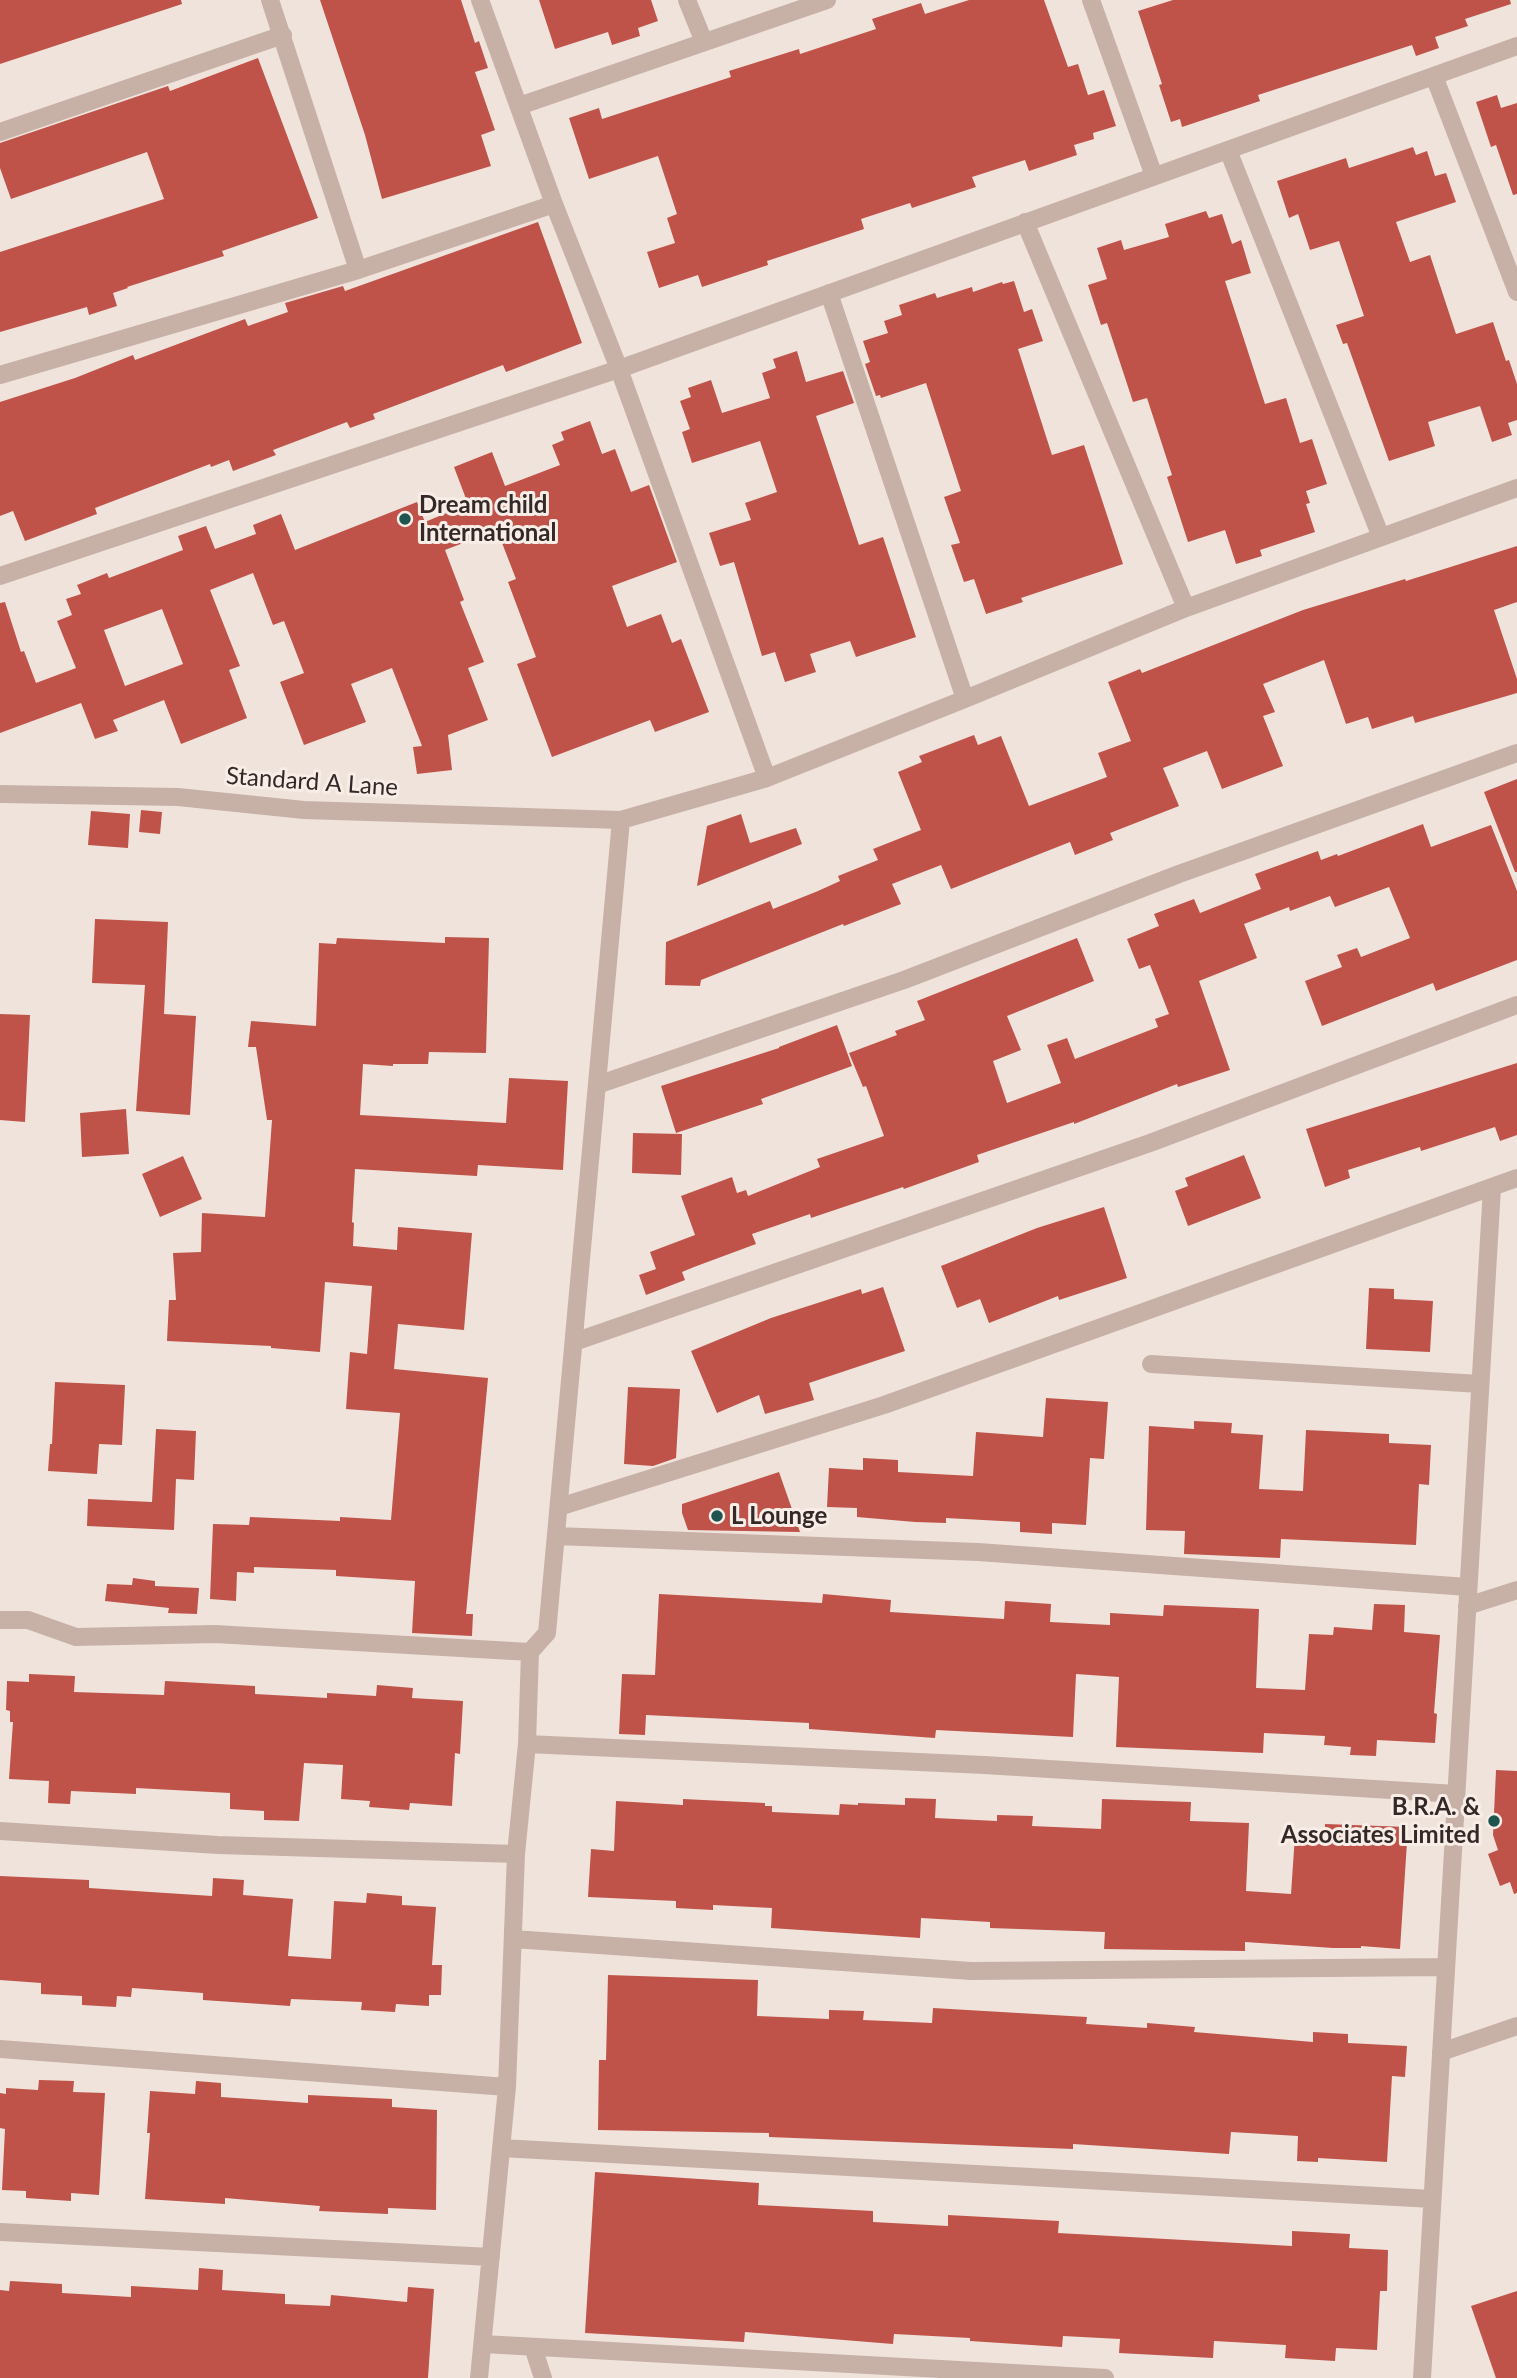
<!DOCTYPE html>
<style>
body{margin:0}
canvas{display:block;background:#f0e3db}
</style>
<canvas width="1517" height="2378"></canvas>
<script>
const ctx = document.querySelector('canvas').getContext('2d');
ctx.lineJoin = 'round';
function fill(path, color) { ctx.fillStyle = color; ctx.fill(path, 'evenodd'); }
const shape = rows => new Path2D(rows.map(r => 'M' + r).join(''));
function trace(path, color, width, dash) { ctx.strokeStyle = color; ctx.lineWidth = width; ctx.lineCap = dash ? 'butt' : 'round'; ctx.setLineDash(dash || []); ctx.stroke(path); }
function drawText(font, color, halo, rows, align = 'center') {
  ctx.font = font + ' Lato,sans-serif'; ctx.lineWidth = 6; ctx.setLineDash([]); ctx.textBaseline = 'middle'; ctx.strokeStyle = halo; ctx.fillStyle = color; for (const [text, x, y, turn = 0] of rows) {
    ctx.save(); ctx.translate(x, y); ctx.rotate((+turn || 0) * Math.PI / 180); ctx.textAlign = isNaN(turn) ? turn : align; if (halo) ctx.strokeText(text, 0, 0); ctx.fillText(text, 0, 0); ctx.restore();
  }
}
fill(shape([
 [0,0,181,0,182,4,0,64],
 [320,0,461,0,475,43,479,41,488,68,475,72,495,130,481,135,491,166,382,199,365,135],
 [539,0,651,0,658,21,638,28,640,36,612,45,608,32,555,49],
 [969,0,1044,0,1068,67,1078,64,1088,95,1104,90,1116,126,1093,133,1094,139,1074,145,1077,155,1029,171,1025,160,972,177,976,187,912,208,910,203,861,219,864,229,767,261,768,265,702,287,698,275,659,288,647,252,675,243,667,218,677,214,658,156,589,179,569,118,599,108,602,119,731,77,729,71,799,49,800,54,876,29,872,19,921,3,925,14],
 [1173,0,1510,0,1511,4,1465,19,1468,26,1435,37,1439,48,1416,56,1412,45,1258,95,1260,101,1182,127,1180,119,1171,122,1159,85,1162,84,1138,11],
 [258,58,318,218,222,251,224,256,127,287,128,288,113,293,117,306,89,315,87,307,0,332,0,252,164,199,147,152,11,199,0,168,0,143,168,86,170,91],
 [1497,95,1501,108,1517,103,1517,194,1513,195,1496,145,1491,147,1476,102],
 [1413,147,1416,155,1427,151,1435,176,1446,173,1456,202,1396,222,1410,262,1430,255,1456,334,1493,322,1506,361,1509,360,1517,384,1517,420,1508,423,1512,435,1492,442,1480,406,1428,422,1435,446,1389,461,1347,343,1343,344,1336,325,1364,316,1339,241,1310,250,1298,214,1289,218,1277,181,1346,158,1349,168],
 [1206,211,1209,218,1222,214,1232,244,1241,240,1251,273,1225,281,1265,404,1286,398,1300,443,1312,439,1327,484,1306,491,1310,503,1306,504,1315,532,1260,550,1262,556,1236,564,1225,530,1188,542,1167,477,1172,475,1147,398,1133,402,1107,323,1101,325,1088,285,1107,279,1097,248,1121,240,1124,250,1169,237,1165,224],
 [538,222,582,343,506,372,503,365,373,414,375,419,350,428,347,422,273,450,276,455,233,471,229,460,211,467,210,464,95,508,97,514,25,541,13,511,0,516,0,402,75,378,133,355,135,360,245,319,248,326,288,312,285,303,343,286,345,291],
 [1014,281,1024,312,1032,309,1043,341,1018,349,1052,455,1084,445,1123,564,1021,598,1023,602,986,614,974,579,964,582,951,545,960,543,944,497,961,491,926,383,881,398,880,395,876,396,865,364,870,362,863,341,888,333,884,321,902,315,899,305,935,293,937,298,972,287,973,292,1002,282,1003,284],
 [797,351,806,382,843,371,854,403,816,416,859,545,883,537,916,637,856,657,850,641,810,654,816,672,785,682,775,652,762,656,734,562,720,566,709,533,751,520,745,503,777,492,760,441,692,463,682,432,690,429,680,401,691,397,688,388,711,380,722,413,770,398,762,373,776,368,773,359],
 [590,421,602,454,615,449,631,492,649,485,677,562,612,586,627,627,661,614,672,643,681,639,709,712,655,732,650,720,552,757,517,664,536,657,508,582,516,579,497,530,445,550,464,600,460,602,484,662,468,668,488,720,448,735,452,770,417,774,413,747,422,746,392,668,351,684,366,722,304,745,280,682,304,673,284,621,273,625,253,573,210,590,240,666,229,670,247,718,181,744,164,700,113,720,118,731,95,739,81,703,0,733,0,603,5,602,21,652,24,651,36,683,76,668,57,621,72,615,66,599,81,594,77,585,107,573,109,578,183,550,178,536,206,526,215,549,256,534,253,525,281,514,295,550,417,502,425,522,468,504,454,467,492,452,505,486,560,465,552,445,564,440,561,432],
 [162,609,183,664,125,686,104,630],
 [1517,546,1517,602,1494,610,1517,679,1517,693,1415,723,1413,716,1372,729,1368,717,1346,724,1324,660,1263,684,1275,712,1263,716,1283,766,1222,789,1207,751,1163,768,1179,806,1110,833,1113,840,1075,855,1070,842,951,889,941,865,892,884,901,904,844,926,843,924,701,980,700,986,665,985,666,942,770,901,773,909,818,891,840,881,838,876,878,860,873,849,921,830,898,772,922,762,919,756,974,735,978,745,1001,736,1029,806,1107,777,1098,753,1131,741,1108,682,1140,669,1142,673,1303,610,1405,579,1406,581],
 [1517,779,1517,872,1515,872,1484,792],
 [141,810,162,812,160,834,139,832],
 [91,811,130,814,128,848,88,845],
 [741,814,750,843,796,828,802,844,697,886,707,826],
 [1423,824,1431,847,1491,825,1517,891,1517,960,1436,991,1433,983,1322,1026,1305,981,1342,967,1337,955,1357,948,1361,957,1410,938,1389,887,1335,907,1330,896,1290,911,1289,907,1244,924,1257,958,1199,981,1230,1070,1178,1087,1177,1084,1074,1124,1074,1122,977,1155,979,1162,904,1189,903,1187,811,1218,810,1214,752,1234,756,1244,694,1267,682,1272,685,1280,646,1295,639,1275,656,1269,650,1252,695,1235,681,1196,732,1177,737,1193,746,1190,748,1196,820,1167,817,1159,884,1136,866,1086,863,1087,849,1053,897,1035,895,1031,925,1020,917,1001,1077,938,1094,981,1007,1016,1021,1050,993,1061,1007,1103,1061,1083,1047,1045,1067,1038,1075,1059,1158,1027,1155,1019,1169,1014,1150,965,1139,969,1127,939,1159,926,1154,914,1194,899,1200,913,1261,889,1255,874,1318,851,1321,860,1337,854,1338,856],
 [95,919,168,922,164,1014,196,1016,190,1115,136,1111,145,985,92,983],
 [445,937,489,938,486,1053,429,1052,428,1064,393,1064,393,1066,363,1064,360,1115,506,1123,509,1078,568,1081,563,1170,478,1165,477,1176,355,1169,352,1222,354,1223,353,1246,397,1250,398,1227,472,1233,464,1330,398,1324,394,1369,488,1378,466,1614,473,1614,472,1636,412,1633,415,1581,336,1576,336,1570,254,1567,254,1573,237,1572,236,1601,210,1599,213,1524,249,1525,250,1517,340,1521,340,1517,391,1520,400,1413,346,1409,350,1352,367,1354,372,1286,325,1282,320,1352,271,1348,271,1346,167,1341,169,1300,176,1300,173,1253,201,1252,202,1213,265,1217,272,1120,267,1120,256,1047,248,1047,251,1021,316,1026,319,943,336,944,337,938,445,943],
 [0,1014,30,1015,25,1122,0,1120],
 [837,1025,852,1066,761,1099,763,1104,676,1133,661,1086,779,1048,779,1047],
 [1517,1063,1517,1135,1500,1141,1495,1127,1421,1151,1420,1147,1348,1170,1350,1178,1325,1187,1306,1129],
 [126,1109,129,1154,82,1157,80,1113],
 [633,1133,682,1134,681,1175,632,1173],
 [1244,1155,1261,1198,1188,1226,1175,1191,1188,1186,1185,1178],
 [183,1156,202,1199,160,1217,142,1174],
 [1104,1207,1127,1278,1059,1300,1058,1296,989,1323,980,1299,957,1308,941,1266,1037,1228],
 [883,1287,905,1351,809,1383,814,1400,765,1414,759,1395,717,1413,691,1351,771,1318,861,1289,862,1294],
 [1369,1288,1394,1289,1394,1299,1433,1301,1430,1352,1366,1349],
 [55,1382,125,1385,122,1445,99,1444,97,1474,48,1471,50,1444,52,1444],
 [628,1387,680,1389,676,1458,653,1466,624,1464],
 [1046,1398,1108,1402,1104,1459,1090,1458,1086,1525,1052,1523,1052,1534,1020,1532,1020,1522,946,1518,946,1523,915,1522,857,1517,857,1508,827,1507,829,1468,863,1470,863,1458,898,1460,898,1472,973,1476,976,1432,1043,1437],
 [1194,1421,1232,1423,1231,1433,1263,1435,1259,1489,1303,1491,1306,1430,1389,1434,1389,1443,1431,1445,1429,1485,1419,1484,1416,1545,1281,1539,1280,1558,1184,1554,1185,1531,1146,1530,1149,1426,1194,1429],
 [156,1429,196,1431,194,1480,176,1479,174,1530,87,1526,88,1499,152,1502],
 [779,1472,800,1532,688,1530,682,1513,682,1504],
 [133,1578,155,1581,155,1586,199,1588,197,1614,168,1613,169,1608,105,1601,107,1584,132,1585],
 [659,1594,822,1603,823,1594,891,1600,890,1612,1004,1619,1005,1601,1051,1604,1050,1622,1110,1625,1110,1613,1163,1616,1164,1605,1259,1609,1256,1688,1305,1690,1309,1634,1333,1635,1334,1627,1372,1630,1374,1604,1405,1605,1404,1632,1440,1635,1434,1713,1437,1714,1435,1743,1377,1740,1376,1756,1350,1755,1351,1747,1324,1745,1325,1736,1264,1733,1263,1753,1116,1747,1119,1677,1076,1674,1073,1737,936,1730,935,1738,809,1729,809,1723,646,1715,645,1735,619,1734,622,1674,655,1675],
 [29,1674,75,1676,74,1692,164,1695,165,1681,255,1686,255,1694,327,1698,327,1693,376,1696,377,1685,413,1688,412,1698,463,1701,460,1754,455,1753,452,1806,410,1803,409,1810,369,1807,370,1801,341,1799,343,1765,304,1763,299,1821,264,1820,264,1811,230,1809,230,1793,136,1788,136,1794,71,1791,70,1804,48,1803,49,1781,9,1779,13,1722,10,1722,10,1711,6,1710,7,1681,29,1682],
 [1496,1770,1517,1771,1517,1893,1514,1894,1510,1882,1500,1886,1488,1854,1498,1850,1493,1835],
 [905,1798,936,1799,935,1818,997,1821,997,1815,1033,1816,1032,1826,1101,1829,1102,1799,1191,1802,1190,1821,1249,1823,1246,1891,1291,1894,1295,1835,1325,1837,1325,1824,1408,1827,1400,1949,1361,1946,1361,1948,1333,1948,1245,1942,1245,1951,1104,1949,1105,1932,990,1928,990,1922,921,1918,920,1938,771,1928,772,1908,713,1905,713,1910,676,1908,676,1901,588,1897,591,1849,614,1851,616,1801,683,1805,683,1799,765,1803,765,1806,772,1806,772,1812,839,1815,840,1804,858,1805,858,1803,905,1805],
 [0,1876,89,1880,89,1888,212,1896,213,1878,244,1880,243,1895,293,1899,288,1956,331,1959,334,1901,366,1903,367,1893,402,1896,402,1905,436,1907,432,1965,442,1965,441,1995,429,1995,429,2006,396,2004,395,2012,361,2010,362,2002,291,1999,290,2006,203,2000,203,1993,132,1988,131,1997,117,1996,116,2007,82,2005,82,1996,41,1994,41,1983,0,1980],
 [608,1975,758,1980,757,2016,829,2019,829,2010,864,2011,863,2020,932,2023,933,2008,1087,2017,1086,2024,1147,2028,1147,2023,1195,2027,1194,2032,1313,2042,1313,2032,1348,2034,1348,2043,1407,2046,1405,2077,1392,2076,1387,2162,1318,2158,1318,2162,1297,2161,1298,2136,1231,2132,1229,2154,1073,2144,1073,2149,769,2137,769,2133,598,2130,599,2060,606,2060],
 [39,2080,74,2081,73,2092,105,2093,99,2195,71,2193,71,2201,26,2198,26,2191,2,2190,5,2129,0,2128,0,2093,6,2094,6,2088,38,2090],
 [196,2081,221,2083,221,2097,308,2103,308,2095,392,2099,392,2107,437,2110,436,2210,388,2208,388,2214,319,2211,320,2206,225,2198,225,2204,145,2199,150,2133,147,2133,150,2091,195,2094],
 [595,2172,759,2183,758,2205,873,2211,873,2222,948,2226,948,2215,1059,2221,1058,2233,1292,2246,1292,2231,1350,2234,1349,2248,1388,2250,1387,2291,1380,2291,1377,2350,1336,2348,1335,2361,1285,2358,1286,2345,1214,2341,1213,2358,1119,2353,1120,2339,1063,2336,1062,2347,970,2341,970,2338,894,2334,893,2344,745,2332,744,2342,585,2333],
 [199,2268,223,2270,222,2290,285,2294,285,2304,330,2306,331,2295,407,2302,408,2287,434,2289,428,2378,0,2378,0,2290,9,2291,10,2281,62,2284,62,2293,131,2297,131,2286,198,2290],
 [1517,2291,1517,2378,1496,2378,1471,2306]
]), '#bf5349');
trace(shape([
 [270,0,358,270],
 [480,0,554,204,619,369,767,778],
 [687,0,704,42],
 [1091,0,1154,176],
 [1434,76,1517,292],
 [519,106,827,0],
 [0,132,283,35],
 [1228,150,1381,537],
 [1025,222,1186,608],
 [829,293,965,699],
 [0,375,358,270,554,204],
 [0,576,619,369,1517,46],
 [0,794,178,797,304,810,621,820,767,778,965,699,1186,608,1517,488],
 [597,1085,904,980,1179,874,1517,753],
 [574,1342,1150,1143,1517,1005],
 [1151,1364,1480,1384],
 [559,1507,884,1405,1517,1178],
 [556,1536,978,1552,1468,1587],
 [1467,1606,1517,1590],
 [0,1620,28,1620,76,1637,215,1634,530,1652],
 [527,1744,984,1765,1456,1794],
 [0,1831,218,1845,516,1854],
 [513,1939,971,1971,1446,1967],
 [0,2049,507,2087],
 [1441,2052,1517,2026],
 [501,2148,1432,2199],
 [0,2232,491,2257],
 [483,2344,1105,2378],
 [533,2347,543,2378],
 [479,2378,507,2087,516,1854,527,1744,530,1652,547,1633,621,820],
 [1422,2378,1492,1188]
]), '#c7b1a7', 18);
for (const [x, y, r, color] of [
 [405,519,7,"#1f544f"],
 [717,1516,7,"#1f544f"],
 [1494,1821,7,"#1f544f"]
]) { const dot = new Path2D(); dot.arc(x, y, r, 0, 2 * Math.PI); ctx.fillStyle = color; ctx.fill(dot); trace(dot, '#f8ede7', 2.5); }
drawText('bold 24px', '#342927', '#f8ede7', [
 ["Dream child",419,505],
 ["International",419,533],
 ["L Lounge",731,1516],
 ["B.R.A. &",1480,1807,"right"],
 ["Associates Limited",1480,1835,"right"]
], 'left');
drawText('24px', '#342927', '#f8ede7', [
 ["Standard A Lane",312,782,4]
]);
</script>
